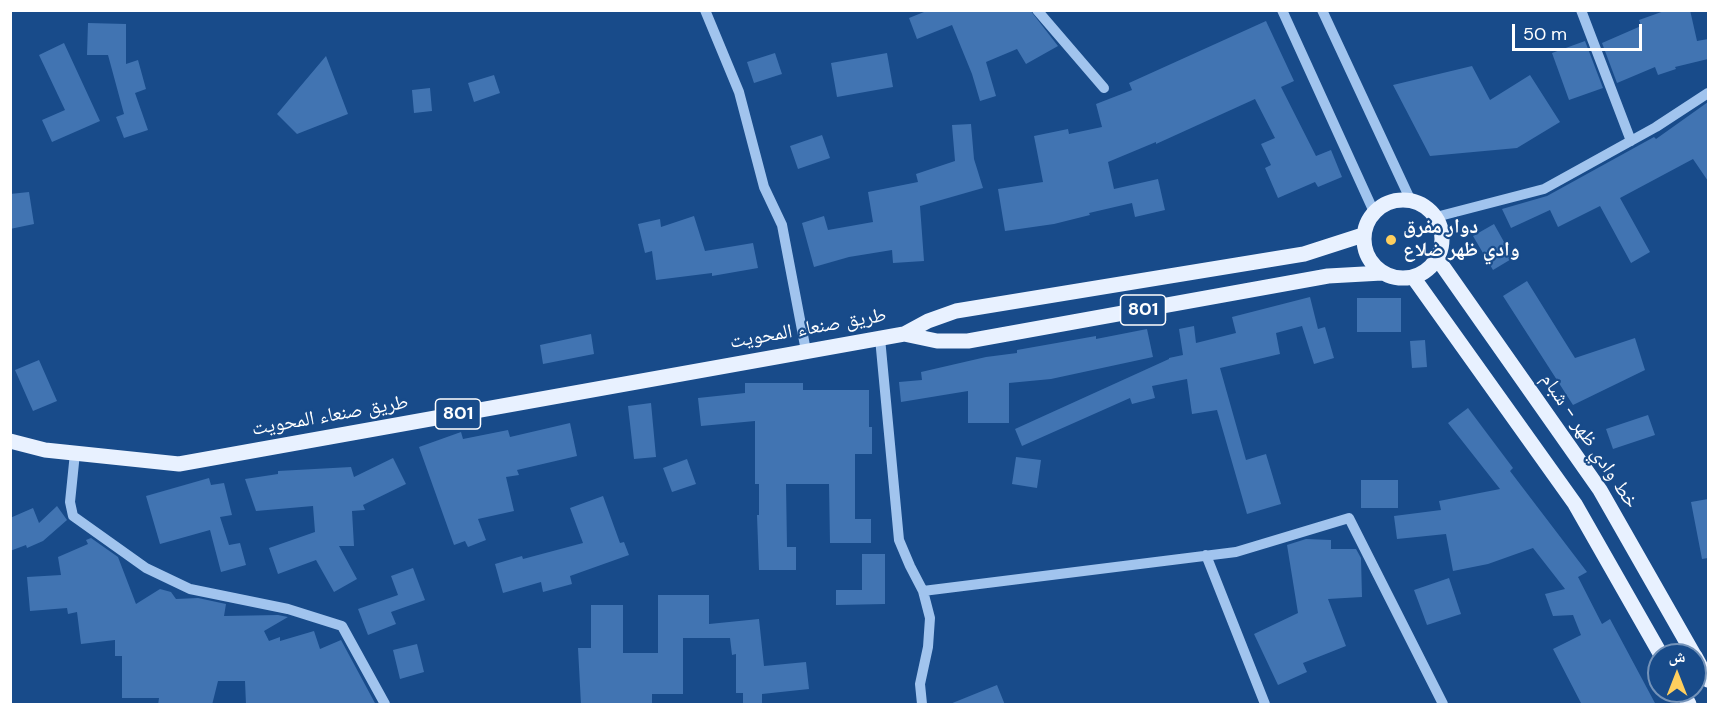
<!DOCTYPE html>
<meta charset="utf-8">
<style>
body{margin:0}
#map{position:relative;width:1719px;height:715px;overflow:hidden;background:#184b8a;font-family:"DM Sans","Noto Naskh Arabic",sans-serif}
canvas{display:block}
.frame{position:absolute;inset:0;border:12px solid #fff;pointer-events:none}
.north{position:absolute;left:1647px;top:643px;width:60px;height:60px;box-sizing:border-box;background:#184b8a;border:2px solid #7493b9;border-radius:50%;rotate:0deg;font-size:16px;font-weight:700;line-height:24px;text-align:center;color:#fff}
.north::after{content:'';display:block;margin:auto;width:21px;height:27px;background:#ffcf5e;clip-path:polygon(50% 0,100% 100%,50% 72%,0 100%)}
.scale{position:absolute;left:1512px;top:24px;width:130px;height:27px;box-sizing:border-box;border:3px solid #fff;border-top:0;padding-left:8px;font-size:18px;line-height:21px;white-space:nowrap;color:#fff;-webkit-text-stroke:4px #184b8a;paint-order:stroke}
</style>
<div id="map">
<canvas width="1719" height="715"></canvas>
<div class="frame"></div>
<div class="north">ش</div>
<div class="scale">50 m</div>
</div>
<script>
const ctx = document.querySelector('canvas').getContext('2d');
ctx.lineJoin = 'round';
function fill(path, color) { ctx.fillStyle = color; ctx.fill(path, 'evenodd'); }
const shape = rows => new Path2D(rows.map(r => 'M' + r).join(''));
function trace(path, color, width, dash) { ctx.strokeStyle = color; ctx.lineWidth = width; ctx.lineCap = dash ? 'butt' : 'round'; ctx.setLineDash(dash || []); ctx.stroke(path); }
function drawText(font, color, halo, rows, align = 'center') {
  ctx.font = font + ' "DM Sans","Noto Naskh Arabic",sans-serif'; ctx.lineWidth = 4.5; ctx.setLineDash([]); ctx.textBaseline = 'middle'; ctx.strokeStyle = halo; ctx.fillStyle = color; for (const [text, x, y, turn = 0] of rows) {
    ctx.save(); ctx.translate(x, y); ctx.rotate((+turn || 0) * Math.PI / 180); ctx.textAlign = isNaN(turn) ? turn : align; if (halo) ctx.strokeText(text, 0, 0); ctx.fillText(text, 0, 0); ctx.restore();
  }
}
fill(shape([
 [929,10,1030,10,1058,46,1026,64,1017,49,986,62,996,96,980,101,972,74,952,25,917,39,909,18],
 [1667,10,1690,10,1697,41,1708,39,1708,59,1675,67,1676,69,1658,75,1655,67,1617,83,1602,43,1641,26,1639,20],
 [1266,21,1294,81,1281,87,1316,156,1331,150,1342,177,1318,187,1315,182,1278,198,1265,168,1271,165,1261,144,1275,138,1255,99,1156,144,1156,142,1108,162,1114,189,1158,179,1165,210,1135,217,1132,203,1089,213,1090,215,1054,224,1005,231,998,189,1043,182,1034,136,1068,129,1069,134,1102,127,1096,104,1132,90,1129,83],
 [88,23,126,24,126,64,138,60,146,89,135,93,148,130,124,138,116,117,124,114,108,55,87,55],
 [1585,41,1603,88,1569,100,1552,53],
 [64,43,100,121,52,142,42,120,65,110,39,55],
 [775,53,782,74,754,83,747,62],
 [887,53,893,87,837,97,831,63],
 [326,56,348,114,297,134,277,114],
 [1472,66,1490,100,1530,75,1560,122,1517,148,1430,156,1393,85],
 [494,75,500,93,474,102,468,83],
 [430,88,432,111,414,113,412,90],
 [1708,102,1708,181,1693,159,1620,198,1650,252,1631,263,1600,206,1558,227,1550,210,1511,228,1502,209,1547,196,1654,137,1656,139],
 [971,124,974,159,983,188,920,206,924,261,893,263,892,250,849,257,814,267,802,223,824,216,828,230,873,222,868,192,918,182,916,174,955,161,952,125],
 [822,135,830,158,798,169,790,146],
 [29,192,34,224,10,229,10,194],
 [694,216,705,251,753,243,758,268,712,276,712,273,656,280,652,251,645,253,638,224,660,219,661,227],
 [1494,224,1513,258,1493,270,1473,236],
 [1527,281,1575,358,1635,338,1645,370,1573,405,1503,296],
 [1310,297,1318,329,1325,327,1334,358,1314,364,1302,326,1276,333,1280,354,1220,368,1246,460,1266,454,1281,504,1247,514,1217,410,1192,414,1187,379,1152,386,1155,398,1132,404,1130,398,1022,446,1015,429,1169,359,1169,358,1183,355,1179,329,1194,326,1196,343,1236,333,1232,317],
 [1357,298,1401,298,1401,332,1357,332],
 [1147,329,1153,357,1051,379,1009,383,1009,423,968,423,968,391,901,402,899,382,922,380,921,372,986,357,1017,353,1017,350,1096,336,1096,339],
 [591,334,594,354,543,364,540,345],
 [1425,340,1427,367,1412,368,1410,341],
 [39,360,57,401,33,411,15,370],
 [745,383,803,383,803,390,869,390,869,427,872,427,872,454,855,454,855,519,871,519,871,543,830,543,829,484,786,484,787,547,796,547,796,570,759,570,757,515,759,515,759,484,755,484,755,421,701,426,698,398,745,393],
 [651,403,656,457,634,459,628,406],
 [1468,408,1513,468,1510,471,1587,572,1578,577,1602,624,1610,619,1656,705,1582,705,1553,649,1581,635,1573,615,1553,616,1545,594,1565,589,1533,548,1488,564,1453,571,1446,534,1397,539,1394,516,1441,510,1439,501,1500,489,1448,423],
 [1648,415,1655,435,1613,449,1606,429],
 [570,423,577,456,517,470,519,475,506,477,514,511,478,519,486,540,468,547,465,541,454,545,419,447,461,432,463,439,508,430,510,437],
 [1016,457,1041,460,1037,488,1012,484],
 [393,458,406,484,363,505,365,510,352,511,354,546,339,546,357,579,334,592,316,560,278,574,269,548,315,532,313,506,256,511,245,479,278,474,278,471,351,467,354,477],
 [687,459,696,484,672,492,663,468],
 [209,478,211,485,224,483,232,515,220,517,229,545,240,543,246,565,221,572,210,530,160,544,146,496],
 [1361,480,1398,480,1398,508,1361,508],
 [603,496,620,543,624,542,629,555,570,576,572,584,543,592,541,582,503,593,495,564,522,556,523,559,583,543,570,508],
 [1708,499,1708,558,1702,559,1691,502],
 [57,506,67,520,43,541,27,548,26,545,10,551,10,518,33,508,39,523],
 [91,538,118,557,136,604,160,589,171,592,176,599,198,598,226,604,224,616,278,615,288,617,264,631,269,641,280,637,280,641,314,631,320,649,341,640,376,705,246,705,245,681,218,681,212,705,158,705,159,698,122,698,122,656,115,656,115,640,81,644,77,612,68,614,67,608,30,611,27,577,61,575,58,557,88,544,86,540],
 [1306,539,1331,540,1331,549,1356,549,1361,558,1362,597,1328,599,1346,646,1303,663,1307,672,1278,685,1254,634,1298,613,1287,545],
 [862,554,885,554,885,604,836,605,836,590,862,590],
 [413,568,425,600,391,612,396,624,368,635,358,609,398,595,391,576],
 [1449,578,1461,614,1427,625,1414,590],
 [658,595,709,595,709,624,759,619,764,666,806,662,809,689,762,694,762,705,743,705,743,693,736,693,736,654,732,655,730,638,683,638,683,694,652,694,652,705,581,705,578,648,591,648,591,605,623,605,623,653,658,653],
 [417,644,424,672,400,679,393,650],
 [997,685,1005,705,950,705,950,704]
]), '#4174b2');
trace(shape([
 [705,10,739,92,764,187,782,225,806,351],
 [1037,10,1104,88],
 [1282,10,1374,212],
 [1322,10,1411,201],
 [1581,10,1631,141],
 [1436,217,1544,189,1656,127,1708,93],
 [880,338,899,540,910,566,923,591,930,618,928,647,920,684,922,704],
 [75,453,70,502,73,516,146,568,190,589,288,609,342,626,385,704],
 [1206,555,1265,704],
 [923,591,1236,552,1349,518,1443,704]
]), '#a1c4ee', 10);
trace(shape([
 '1364 239a39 39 0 1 1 78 0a39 39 0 1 1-78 0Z',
 [1437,258,1600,490,1694,655],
 [1413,277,1575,504,1661,655],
 [904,334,937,341,968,341,1328,276,1382,273],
 [10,441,45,450,179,464,904,334,928,321,956,311,1304,254,1363,235],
 [1695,656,1708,680],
 [1682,691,1689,704]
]), '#e8f1ff', 15);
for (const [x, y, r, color] of [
 [1391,240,6,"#ffcf5e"]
]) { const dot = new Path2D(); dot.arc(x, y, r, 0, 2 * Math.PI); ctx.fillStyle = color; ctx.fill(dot); trace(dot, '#184b8a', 2); }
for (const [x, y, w] of [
 [1143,310,45],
 [458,414,45]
]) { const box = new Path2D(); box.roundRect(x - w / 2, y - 15, w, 30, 4.5); ctx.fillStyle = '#184b8a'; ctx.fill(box); trace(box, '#fff', 1.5); }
drawText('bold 18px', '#fff', null, [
 ["801",1143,310],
 ["801",458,414]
]);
drawText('bold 20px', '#fff', '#184b8a', [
 ["دوار مفرق",1403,228],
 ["وادي ظهر ضلاع",1403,251]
], 'left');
drawText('20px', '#fff', '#184b8a', [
 ["طريق صنعاء المحويت",808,329,-10],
 ["طريق صنعاء المحويت",330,416,-10],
 ["خط وادي ظهر - شبام",1589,441,56]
]);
</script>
